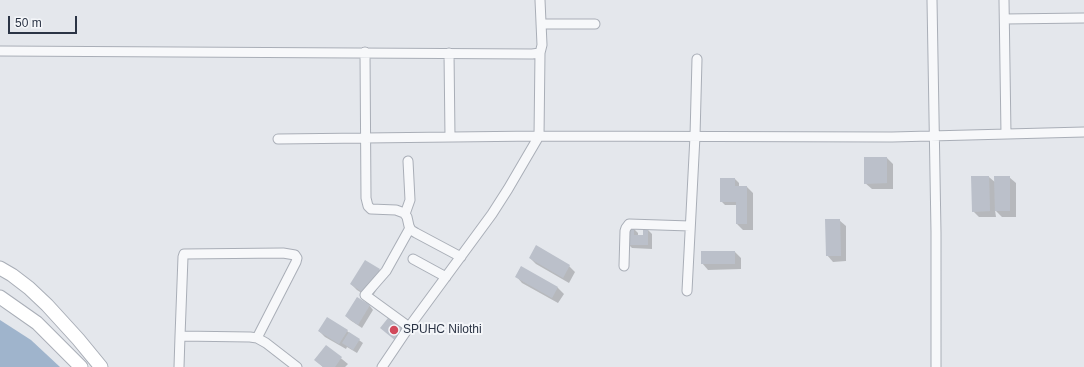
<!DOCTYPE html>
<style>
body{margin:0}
#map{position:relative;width:1084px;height:367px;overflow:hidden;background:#e4e7ec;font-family:Arial,sans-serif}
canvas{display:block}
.scale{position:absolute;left:8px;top:16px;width:69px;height:18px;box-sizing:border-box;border:2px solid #2b3445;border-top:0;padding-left:5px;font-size:12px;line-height:14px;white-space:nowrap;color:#2b3445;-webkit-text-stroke:3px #f4f6f9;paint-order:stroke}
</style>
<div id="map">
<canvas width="1084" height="367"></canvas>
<div class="scale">50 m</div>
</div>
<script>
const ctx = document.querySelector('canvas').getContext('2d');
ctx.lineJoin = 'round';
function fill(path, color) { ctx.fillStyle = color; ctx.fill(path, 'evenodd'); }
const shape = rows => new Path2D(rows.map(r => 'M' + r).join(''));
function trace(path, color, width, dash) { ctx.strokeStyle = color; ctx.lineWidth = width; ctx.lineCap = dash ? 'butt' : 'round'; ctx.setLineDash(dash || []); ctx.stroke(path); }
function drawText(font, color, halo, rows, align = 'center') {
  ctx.font = font + ' Arial,sans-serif'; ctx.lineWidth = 4; ctx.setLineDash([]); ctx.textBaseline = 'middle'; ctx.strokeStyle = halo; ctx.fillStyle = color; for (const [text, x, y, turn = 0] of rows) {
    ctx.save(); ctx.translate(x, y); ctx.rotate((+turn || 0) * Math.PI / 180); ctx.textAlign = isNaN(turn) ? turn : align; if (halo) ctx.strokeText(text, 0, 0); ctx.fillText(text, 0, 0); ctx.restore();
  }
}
fill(shape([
 [0,320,31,340,60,367,0,367]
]), '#9fb4cc');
fill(shape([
 [887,158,893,164,893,189,872,189,865,183],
 [989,177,996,183,1009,177,1016,183,1016,217,1002,217,995,210,996,217,979,217,973,211],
 [735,179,739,183,739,187,747,187,753,193,753,230,743,230,737,224,737,205,725,205,721,201],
 [839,220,846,226,846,261,833,262,827,255],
 [628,229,634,229,638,233,638,236,644,236,644,229,648,230,652,234,652,249,632,248,628,244],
 [735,252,741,258,741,269,708,270,702,263],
 [530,258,569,266,575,272,569,283,536,264],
 [521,267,558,288,564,294,558,303,522,283,516,276],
 [379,270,385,276,371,299,357,290,351,284],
 [357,298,370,306,373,310,362,328,350,320,346,316],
 [319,331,347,331,363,343,357,353,347,347,346,349,325,337],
 [326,346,348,364,345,367,323,367,315,360]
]), '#0003');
fill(shape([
 [864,157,887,157,887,183,864,184],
 [971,176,989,176,990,211,972,212],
 [994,176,1010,176,1010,211,995,211],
 [720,178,735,178,735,186,747,186,747,224,736,224,736,202,720,202],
 [825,219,840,219,841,256,826,256],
 [627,228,634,228,634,235,643,235,643,228,648,229,648,245,627,245],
 [536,245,570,265,563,278,529,258],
 [701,251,735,251,735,264,701,264],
 [365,260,380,269,365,294,350,284],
 [521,266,558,287,552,298,515,277],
 [357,297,370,305,358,325,345,316],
 [327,317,348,330,339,344,318,331],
 [388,318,404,330,396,341,380,328],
 [349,332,360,339,353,350,342,343],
 [326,345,342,357,335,367,323,367,314,360]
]), '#bbc0ca');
const street = shape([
 [932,0,936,232,936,367],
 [1004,0,1006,134],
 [1005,19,1084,18],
 [541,24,595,24],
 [0,51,532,54,540,53,542,45,540,0],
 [365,52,366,198,368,206,371,209,396,210,404,213,407,217,409,226,411,230,416,233,461,257],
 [449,53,450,137],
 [278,139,539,136,892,137,1084,132],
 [405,214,410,200,408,161],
 [413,259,446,277],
 [624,266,625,231,626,228,629,224,690,226],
 [687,291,695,136,697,59],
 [409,327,365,295,386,271,410,228],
 [180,336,183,257,184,254,283,253,295,255,297,258,296,262,257,338],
 [179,367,180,336,250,337,257,338,266,343,297,367],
 [382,367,409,327,492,214,508,189,539,136,540,53]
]);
const secondary = shape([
 [0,268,12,275,29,288,47,305,78,339,101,367],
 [0,297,37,323,81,367]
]);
trace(street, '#a9aeb7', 11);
trace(secondary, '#a9aeb7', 15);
trace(street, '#f7f8fa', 9);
trace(secondary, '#fff', 13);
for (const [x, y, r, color] of [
 [394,330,5,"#d1495b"]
]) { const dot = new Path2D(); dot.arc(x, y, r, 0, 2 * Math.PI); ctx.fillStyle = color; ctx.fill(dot); trace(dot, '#f4f6f9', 1.5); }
drawText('12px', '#2b3445', '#f4f6f9', [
 ["SPUHC Nilothi",403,330]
], 'left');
</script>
